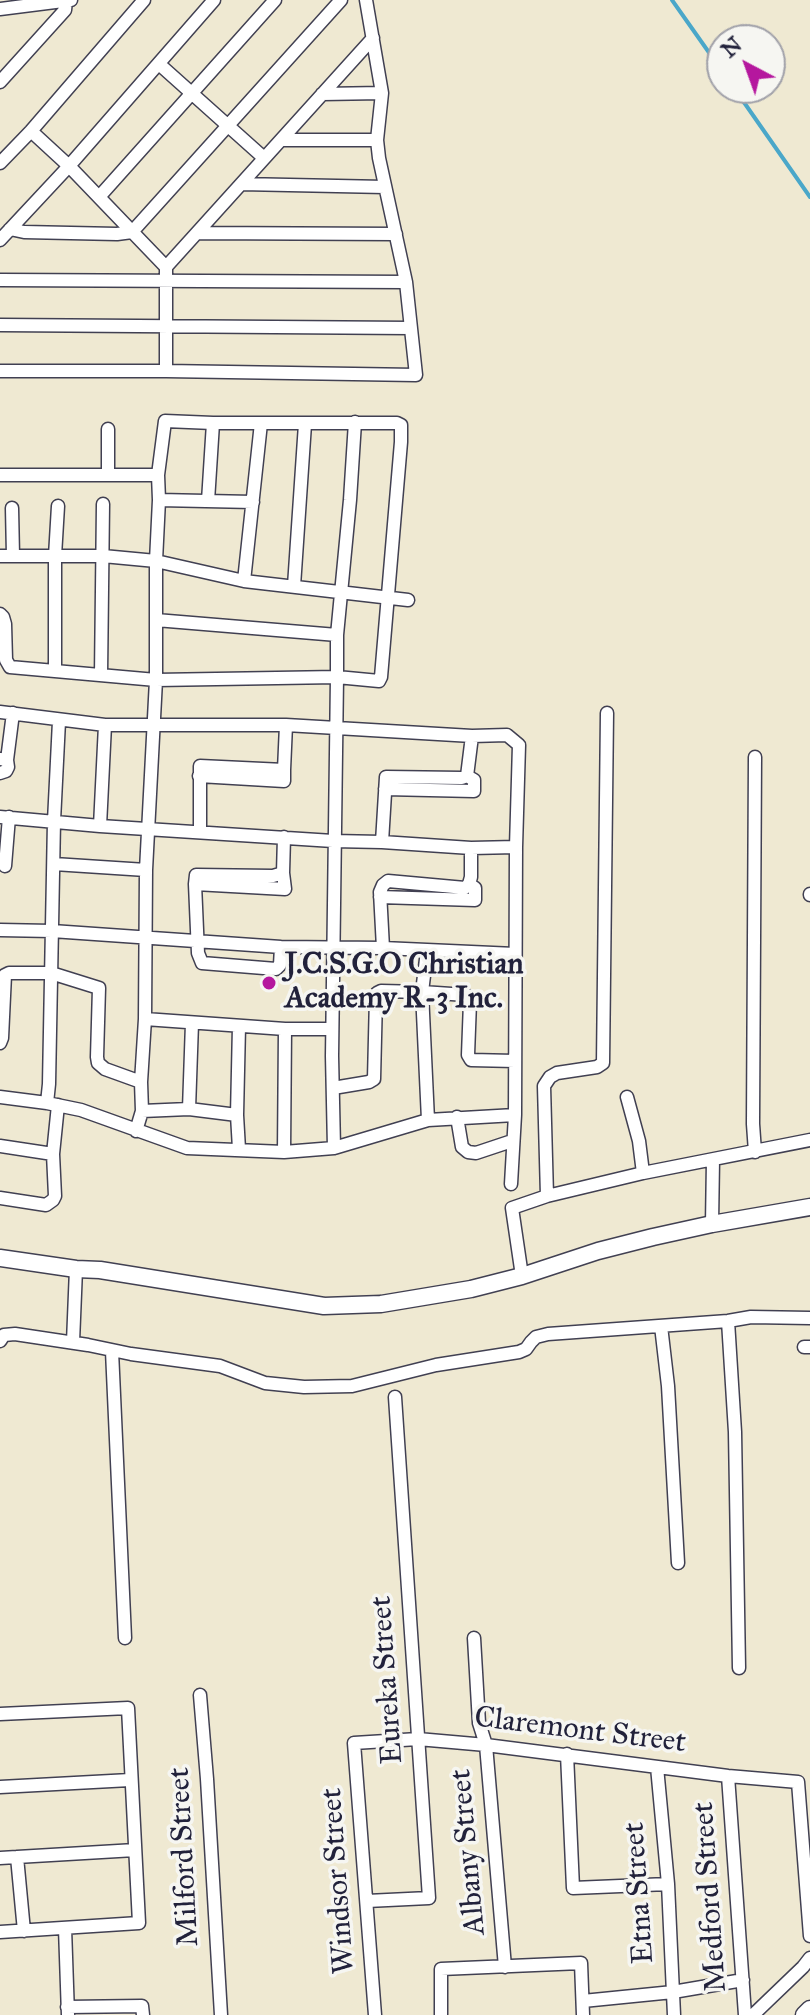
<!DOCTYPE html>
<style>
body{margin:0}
#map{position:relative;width:810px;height:2015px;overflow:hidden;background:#efe9d2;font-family:"IM FELL Great Primer",serif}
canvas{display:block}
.north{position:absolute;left:706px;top:24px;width:80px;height:80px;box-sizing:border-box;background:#f6f6f2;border:2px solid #a1a1a9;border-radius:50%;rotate:319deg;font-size:22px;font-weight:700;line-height:32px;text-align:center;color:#22223b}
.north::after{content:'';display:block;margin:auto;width:28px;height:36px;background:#b5179e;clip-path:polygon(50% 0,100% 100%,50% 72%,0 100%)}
</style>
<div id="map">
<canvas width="810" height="2015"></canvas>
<div class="north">N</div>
</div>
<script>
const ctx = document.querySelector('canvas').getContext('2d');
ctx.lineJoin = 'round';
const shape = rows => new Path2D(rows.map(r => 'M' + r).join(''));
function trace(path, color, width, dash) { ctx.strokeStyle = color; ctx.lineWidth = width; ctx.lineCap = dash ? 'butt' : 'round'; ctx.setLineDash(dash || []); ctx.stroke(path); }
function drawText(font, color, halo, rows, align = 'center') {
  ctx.font = font + ' "IM FELL Great Primer",serif'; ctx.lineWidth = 7; ctx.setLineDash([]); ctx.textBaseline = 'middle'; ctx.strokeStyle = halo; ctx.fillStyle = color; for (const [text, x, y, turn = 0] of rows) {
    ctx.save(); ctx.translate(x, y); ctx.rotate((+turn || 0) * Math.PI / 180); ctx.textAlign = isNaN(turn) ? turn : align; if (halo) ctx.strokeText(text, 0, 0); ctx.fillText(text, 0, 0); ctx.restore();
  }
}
trace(shape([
 [672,0,722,71],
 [734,88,810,197]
]), '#4aa7c9', 4);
const minor = shape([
 [0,9,71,0],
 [159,64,264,158],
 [0,82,65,10,66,1],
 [322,94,382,93],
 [31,131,69,166,166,267,166,371],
 [281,140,377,140],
 [0,163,31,131,144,0],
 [241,184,385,187],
 [99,197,275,0],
 [10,229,24,232,117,234,132,232,341,0],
 [197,233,396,234],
 [0,240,69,166,214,0],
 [166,267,373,38],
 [0,280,406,282],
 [0,325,411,328],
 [0,371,166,371,416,375,406,282,379,158,377,140,382,93,366,0],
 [108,429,108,475],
 [0,475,158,475],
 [159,500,253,502],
 [208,501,213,423],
 [12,508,13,556],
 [0,556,103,556,156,561,244,581,408,600],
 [244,581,261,423],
 [294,586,305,424],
 [0,614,3,617,5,624,6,660,10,667,156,680,337,677,337,635],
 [156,620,337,635,350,500,355,422],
 [55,670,55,556,58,506],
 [101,675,103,504],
 [0,712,105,725,286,725,472,736,507,735,519,745,516,847,515,1115,511,1184],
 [755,757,753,1124,755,1152],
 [0,759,7,760,8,767,6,771,0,773],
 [7,760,13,713],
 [199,776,284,781,284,770],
 [385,789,474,791,474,780,467,776],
 [0,817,100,826,333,841,382,842,471,848,516,847],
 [100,826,105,725],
 [200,832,200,766,284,770,286,725],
 [382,842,386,777,462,778,467,776,472,736],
 [54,864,146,870],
 [5,866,9,817],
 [195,884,285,889,283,873],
 [810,895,810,894],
 [380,897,475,900,475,888,469,884],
 [0,930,52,931,281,947,383,948,515,954],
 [281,947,280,965,276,969,202,963,198,953,195,884,196,875,273,876,283,873,284,837],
 [383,948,380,892,383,885,388,881,465,888,469,884,471,877,471,848],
 [427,951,422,992,428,1120],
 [145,1019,285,1029,332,1029],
 [239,1026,237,1115,239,1149],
 [0,1043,2,1038,5,975,9,973,51,973,99,988,97,1057,98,1063,105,1069,141,1082],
 [333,1088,369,1082,374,1079,376,997,377,993,381,991,422,992,466,995,470,1002,468,1055,471,1060,515,1061],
 [0,1097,47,1103,81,1110,187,1148,284,1152,334,1148,428,1120,515,1115],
 [627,1097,639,1141,643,1173],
 [47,1103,49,1084,54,821,59,721],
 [189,1109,192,1023],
 [142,1111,189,1109,237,1115],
 [457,1117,462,1147,468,1152,476,1153,512,1141],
 [136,1131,142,1111,141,1082,145,1019,146,870,156,680,156,561,159,500,158,475,165,421,213,423,397,423,401,425,401,442,381,677,379,681,337,677,332,1056,334,1148],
 [0,1146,53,1154],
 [284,1152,285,1029],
 [547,1196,544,1086,550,1077,557,1073,597,1067,603,1063,607,713],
 [0,1198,46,1205,53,1200,55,1196,53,1154,58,1105],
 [712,1224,713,1160],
 [522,1276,512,1208,547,1196,643,1173,810,1140],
 [728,1321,735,1432,739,1668],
 [661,1326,668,1386,678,1563],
 [0,1341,4,1335,15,1334,88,1345,131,1354,220,1366,265,1383,304,1387,352,1386,436,1365,519,1352,526,1349,531,1342,536,1337,548,1334,728,1321,751,1317,810,1318],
 [73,1342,76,1269],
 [804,1347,810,1347],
 [112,1351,125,1638],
 [474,1638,479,1723,486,1745,505,1967],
 [200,1695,207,1779,221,2015],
 [0,1714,128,1708,139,1923,0,1932],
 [567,1754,573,1888,668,1884],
 [657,1767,668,1884,674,2015],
 [728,1776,745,2015],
 [0,1787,130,1780],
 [17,1857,24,1931],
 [0,1858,135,1850],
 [367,1901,429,1898,395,1397],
 [65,1928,68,2015],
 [583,2001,673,1992,743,1980],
 [67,2007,142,2006,143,2015],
 [375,2015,354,1743,418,1739,486,1745,728,1776,798,1782,810,1936],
 [441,2015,441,1969,581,1963,583,2015],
 [753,2015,803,1967,810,1958]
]);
const tertiary = shape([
 [0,1258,76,1269,100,1270,324,1306,381,1304,471,1289,522,1276,598,1251,653,1237,712,1224,810,1207],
 [804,2015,810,2009]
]);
trace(minor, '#414052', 15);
trace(tertiary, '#414052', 19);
trace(minor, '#fff', 12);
trace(tertiary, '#fff', 16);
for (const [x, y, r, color] of [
 [269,983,8,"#b5179e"]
]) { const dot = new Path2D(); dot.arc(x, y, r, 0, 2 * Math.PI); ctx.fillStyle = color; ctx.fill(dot); trace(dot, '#f6f6f2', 3); }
drawText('bold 30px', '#22223b', '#f6f6f2', [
 ["J.C.S.G.O Christian",285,966],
 ["Academy R-3 Inc.",285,1000]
], 'left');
drawText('30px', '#22223b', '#f6f6f2', [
 ["Eureka Street",388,1680,-94],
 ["Claremont Street",580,1731,7],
 ["Albany Street",469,1852,-95],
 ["Milford Street",185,1857,-93],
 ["Windsor Street",339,1881,-94],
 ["Etna Street",640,1893,-94],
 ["Medford Street",711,1897,-94]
]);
</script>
